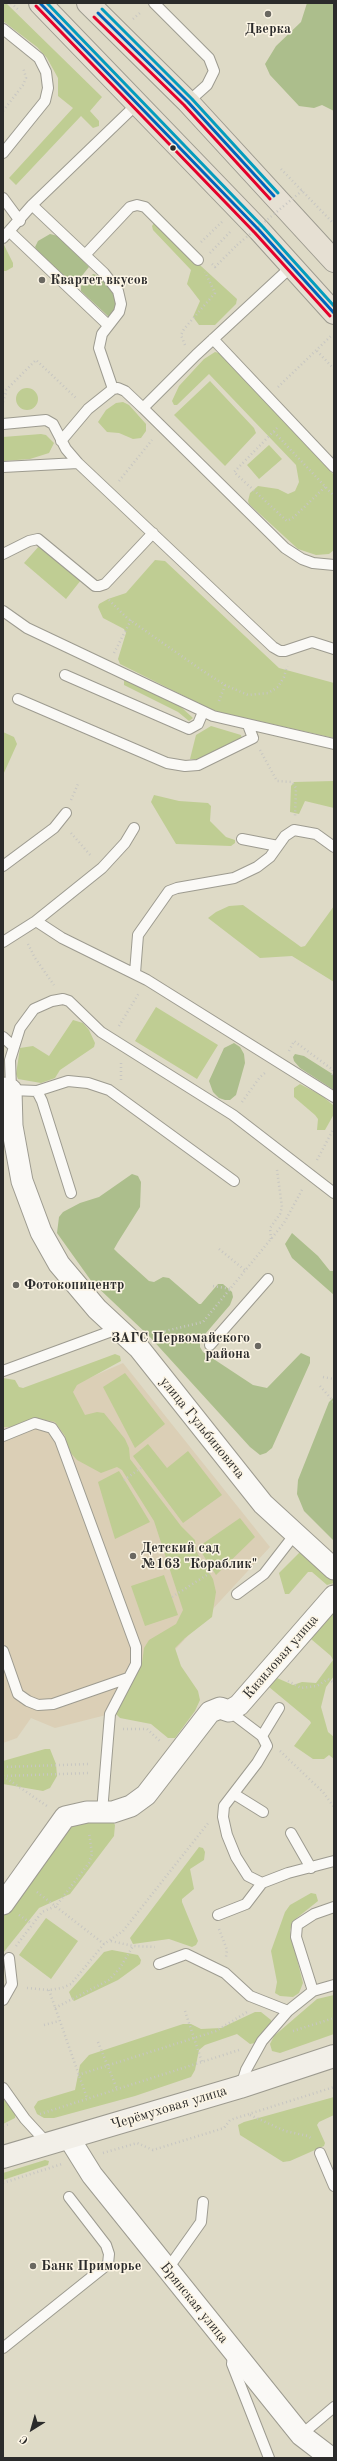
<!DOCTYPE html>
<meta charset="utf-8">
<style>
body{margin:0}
#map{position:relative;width:337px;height:2461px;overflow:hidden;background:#dedac6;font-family:"Old Standard TT",serif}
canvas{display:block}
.frame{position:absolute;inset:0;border:4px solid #2b2b2b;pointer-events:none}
.north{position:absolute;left:12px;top:2409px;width:40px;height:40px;-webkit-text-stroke:3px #fcf5e5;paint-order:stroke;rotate:217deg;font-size:11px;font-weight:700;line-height:16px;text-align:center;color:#2b2b2b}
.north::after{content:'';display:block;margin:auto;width:14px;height:18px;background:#2b2b2b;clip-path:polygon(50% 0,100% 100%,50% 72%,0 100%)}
</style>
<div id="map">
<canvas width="337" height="2461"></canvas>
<div class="frame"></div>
<div class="north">С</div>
</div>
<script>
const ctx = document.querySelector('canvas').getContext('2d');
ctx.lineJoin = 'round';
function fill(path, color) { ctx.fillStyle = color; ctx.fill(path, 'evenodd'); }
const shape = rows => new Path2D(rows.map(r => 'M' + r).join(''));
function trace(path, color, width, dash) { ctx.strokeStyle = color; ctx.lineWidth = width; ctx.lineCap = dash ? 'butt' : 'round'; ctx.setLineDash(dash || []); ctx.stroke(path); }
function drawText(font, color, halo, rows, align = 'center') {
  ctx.font = font + ' "Old Standard TT",serif'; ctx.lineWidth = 3; ctx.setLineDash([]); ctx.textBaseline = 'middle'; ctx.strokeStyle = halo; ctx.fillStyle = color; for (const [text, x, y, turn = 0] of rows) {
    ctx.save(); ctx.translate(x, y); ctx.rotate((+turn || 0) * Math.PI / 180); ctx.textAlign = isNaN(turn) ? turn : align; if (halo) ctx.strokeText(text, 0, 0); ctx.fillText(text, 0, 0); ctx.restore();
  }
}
fill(shape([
 [123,1363,270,1547,150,1677,110,1714,55,1728,31,1718,17,1738,3,1743,3,1416]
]), '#dbcfb6');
fill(shape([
 [3,3,6,3,102,97,90,111,99,121,99,126,93,128,81,116,16,185,9,178,73,108,58,96,58,78,47,58,37,47,3,21],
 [154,223,237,299,236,304,215,325,199,325,193,317,200,301,187,284,191,270,153,230,152,226],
 [4,245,13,263,13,267,6,271,3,271],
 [215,352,219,353,334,475,334,550,329,554,316,555,298,549,249,504,248,501,250,493,258,486,278,489,288,494,295,491,299,482,296,465,209,374,177,405,174,405,172,401,179,386,204,359],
 [210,381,254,428,256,433,225,466,174,415],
 '16 399a11 11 0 1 1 22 0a11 11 0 1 1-22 0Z',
 [123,402,129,405,146,424,146,431,141,438,133,439,119,433,107,432,98,422,106,410,116,403],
 [41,434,46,435,54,443,49,453,30,459,3,461,3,437],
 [269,445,282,459,259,479,247,465],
 [40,545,81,580,66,599,24,563],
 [155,560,165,561,279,668,334,683,334,738,214,711,120,664,118,659,126,633,124,629,103,618,98,607,99,604,108,599,126,593],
 [124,681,128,681,165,698,181,707,193,718,189,721,178,712,124,685],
 [211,726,241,735,242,739,199,760,190,759,196,735],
 [3,732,14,737,17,744,3,775],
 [334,781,334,808,305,801,299,814,290,812,291,786,294,782],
 [154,795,179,801,208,803,211,806,210,821,226,837,235,840,235,843,231,846,176,844,151,802],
 [243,905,301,947,305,946,334,906,334,982,292,956,260,958,208,918,216,912,229,906],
 [156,1007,218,1045,197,1079,135,1041],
 [73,1020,83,1023,89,1030,95,1043,94,1047,60,1070,55,1078,41,1083,18,1079,16,1074,20,1048,33,1046,49,1056],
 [300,1084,321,1095,333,1105,334,1114,325,1130,317,1130,318,1119,315,1115,294,1097,294,1088],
 [115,1354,120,1356,121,1361,77,1385,73,1392,85,1415,97,1412,104,1413,125,1439,129,1448,130,1459,181,1526,195,1540,196,1551,213,1579,216,1592,212,1617,185,1638,175,1648,181,1666,198,1691,200,1700,195,1711,175,1738,168,1738,151,1724,120,1718,116,1714,115,1708,142,1663,144,1648,149,1640,176,1624,183,1610,154,1521,122,1470,117,1467,101,1473,77,1460,69,1451,65,1436,55,1422,36,1418,10,1427,3,1427,3,1378,15,1380,19,1387,23,1388],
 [125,1373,165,1424,135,1448,103,1387],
 [148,1444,167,1468,188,1451,222,1495,183,1523,133,1456],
 [119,1471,150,1522,115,1539,98,1482],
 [240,1518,255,1537,216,1575,198,1547],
 [304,1548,334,1570,334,1583,327,1585,312,1572,308,1572,289,1594,285,1594,279,1573],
 [164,1575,178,1615,145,1626,131,1586],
 [334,1608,334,1676,326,1687,321,1707,328,1732,334,1737,334,1759,329,1755,324,1759,313,1759,294,1746,311,1723,310,1721,269,1687,273,1680,277,1678,293,1685,302,1682,316,1683,333,1660,331,1656,311,1639,312,1635],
 [45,1749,50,1749,56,1764,57,1776,50,1788,43,1791,3,1784,3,1761],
 [112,1820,115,1825,114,1836,70,1894,39,1908,3,1953,3,1914,68,1824],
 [199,1847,203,1848,205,1852,204,1860,190,1869,194,1889,182,1899,182,1902,198,1941,196,1945,192,1947,169,1939,133,1944,130,1938],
 [311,1893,316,1894,318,1901,293,1921,290,1931,303,1983,299,1993,293,1997,280,1996,275,1993,277,1982,271,1951,285,1912,290,1905],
 [46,1918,78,1941,51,1979,19,1955],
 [112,1950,138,1955,141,1960,140,1964,118,1980,74,2001,72,1999,69,1992,104,1952],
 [334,1995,334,2034,280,2053,272,2051,270,2044,274,2036,317,1999],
 [255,2012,261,2012,271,2020,272,2024,255,2043,250,2044,237,2034,205,2045,199,2050,195,2070,191,2077,135,2096,54,2118,44,2118,37,2114,34,2107,38,2101,75,2090,80,2065,89,2055,183,2024,191,2024,201,2029,221,2028],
 [334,2097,334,2115,319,2122,317,2125,325,2143,324,2146,290,2161,283,2162,240,2135,238,2125,244,2122],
 [3,2099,16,2112,15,2118,3,2124],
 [45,2160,49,2161,48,2165,3,2180,3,2173]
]), '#bfcd93');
fill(shape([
 [307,3,334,3,334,111,322,105,314,108,299,106,270,75,265,64,276,46,301,22],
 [50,234,58,236,89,267,76,283,71,283,37,250,35,247,38,241],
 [93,274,100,276,113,292,116,304,115,311,109,317,81,291,81,286],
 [234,1043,240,1047,244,1054,245,1063,236,1095,230,1100,225,1100,219,1098,213,1092,209,1081,224,1048],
 [295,1054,304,1056,334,1075,334,1090,300,1068,294,1061,293,1057],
 [132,1174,138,1176,141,1182,140,1207,118,1242,114,1249,118,1253,149,1281,154,1282,163,1277,169,1278,199,1304,201,1304,218,1284,223,1284,232,1292,233,1297,230,1305,200,1340,200,1347,203,1352,253,1385,267,1388,301,1353,310,1357,310,1363,272,1448,266,1453,260,1455,250,1447,149,1336,92,1282,57,1233,59,1217,63,1212,80,1203,99,1197],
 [292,1233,318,1256,330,1271,334,1271,334,1295,292,1258,285,1244],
 [334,1397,334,1541,304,1511,297,1494,298,1480,329,1402]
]), '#acbe8c');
const service = shape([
 [154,3,209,58,214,71,207,85,188,102],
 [3,29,39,58,46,72,48,88,45,101,3,153],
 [3,198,20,221],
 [32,205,104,273,118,291,121,304,119,312,102,334,99,348,113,389],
 [10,232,108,325],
 [3,238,32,205,138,103],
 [85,255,130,207,137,205,145,207,198,260],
 [213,339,334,467],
 [143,408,285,548,302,559,313,563,334,565],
 [3,424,46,420,53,424,66,449,78,463,273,647,280,651,285,651,312,642,334,649],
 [61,441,88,409,113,389,118,388,125,391,143,408,196,355,292,266],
 [3,467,78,463],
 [3,554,29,541,38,539,95,586,99,586,105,584,153,533],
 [3,611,27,628,213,716,334,744],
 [65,675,189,729,198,724,203,712],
 [18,699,167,763,185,766,198,765,253,738,248,725],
 [242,839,278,846],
 [3,866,54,828,66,813],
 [36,921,102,868,125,843,134,828],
 [3,942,36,921,62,938,147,980,334,1097],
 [135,973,138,935,169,891,177,888,234,878,257,867,270,857,285,836,294,830,316,834,334,847],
 [3,1037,14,1047],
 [37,1091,42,1101,71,1193],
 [234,1181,109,1090,88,1083,68,1081,37,1091,11,1090,10,1060,14,1047,20,1028,34,1009,52,1001,63,999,69,1001,101,1032,233,1115,334,1193],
 [210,1345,268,1279],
 [3,1371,120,1328],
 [3,1436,35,1423,52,1428,60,1440,136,1647,136,1664,110,1714,102,1812],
 [237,1594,264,1574,295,1534],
 [3,1651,18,1694,28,1701,38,1705,53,1704,128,1678],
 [229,1711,262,1736,267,1746,257,1763,224,1806,223,1817,227,1835,236,1857,248,1876,262,1883,288,1873,334,1861],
 [262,1736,279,1708],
 [234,1794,263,1812],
 [291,1833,311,1868],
 [218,1915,246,1904,262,1883],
 [159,1964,186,1954,225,1973,250,1996,288,2011],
 [313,1991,334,1985],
 [3,2000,12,1984,9,1958],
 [241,2086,246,2070,262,2041,288,2011,313,1991,296,1937,297,1925,314,1914,334,1907],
 [3,2088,25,2119,48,2144],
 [320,2153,334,2186],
 [167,2270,201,2222,203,2202],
 [3,2348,108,2264,109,2254,106,2245,69,2197],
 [233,2355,232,2364,269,2458],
 [301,2435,334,2407]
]);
const minor = shape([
 [3,1088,11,1090,12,1126,22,1181,41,1232,59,1264,97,1309,139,1348,263,1504,334,1569],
 [3,1904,65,1817,87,1812,113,1812,131,1806,146,1795,210,1712,220,1708,229,1711,239,1705,334,1596],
 [69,2138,92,2175,301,2435,331,2458]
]);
const secondary = shape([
 [3,2157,240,2087,334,2056]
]);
const trunk = shape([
 [40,3,259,230,334,313],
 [88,3,188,102,334,261]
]);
trace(service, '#9d9b90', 12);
trace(minor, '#9d9b90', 23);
trace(secondary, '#9d9b90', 24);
trace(trunk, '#9d9b90', 24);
trace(shape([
 [11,3,20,11],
 [133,19,141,12],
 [3,111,23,85,26,78,23,67],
 [281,169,334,224],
 [201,242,222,222],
 [210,253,230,232],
 [212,264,215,267,237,245],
 [185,345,181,335,184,329,215,293,205,272],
 [317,351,334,369],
 [278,387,331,336],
 [3,393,36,360,77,399],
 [3,402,6,393],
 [277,428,234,472,287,521,294,517,325,487],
 [274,432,334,496],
 [119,481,152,440],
 [109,600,127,618,203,671,225,685,248,695,268,693,278,687,284,677,287,666],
 [114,653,131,620],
 [219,701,225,685],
 [260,750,277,781,292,782,296,788,295,816],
 [71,800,78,784],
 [71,833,92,857],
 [28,944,35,958,54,985],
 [119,1026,139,993],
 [289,1051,294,1041,333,1070,332,1078],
 [121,1063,121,1080],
 [242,1102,260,1077,266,1072],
 [317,1160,334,1128],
 [271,1239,270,1228,280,1214,282,1207,277,1170],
 [219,1249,246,1271],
 [213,1286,231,1289],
 [153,1334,203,1322,284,1223,303,1188],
 [323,1377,334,1379],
 [320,1386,334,1402],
 [124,1480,141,1468],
 [172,1597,213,1571],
 [288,1681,301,1688,317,1686,328,1679,334,1683],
 [123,1729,147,1729,161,1742],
 [280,1751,323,1792,334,1807],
 [3,1767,90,1764],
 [3,1776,90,1773],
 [3,1776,47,1806],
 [37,1892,104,1944],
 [19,1915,32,1924],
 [219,1929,227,1950,226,1957],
 [111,1941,133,1946,155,1947],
 [16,1946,42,1912,56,1906,89,1863,92,1854,89,1832],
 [27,1988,49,1990,62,1988,71,1984,104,1944,123,1931,209,1822],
 [49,1990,87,2098],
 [55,2008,109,1980,120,1968,133,1946],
 [185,2011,202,2062],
 [44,2025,59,2021],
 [293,2031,334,2018],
 [98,2042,117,2089],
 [78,2075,216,2031,247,2012],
 [40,2114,239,2050],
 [250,2115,285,2131,308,2136,312,2139],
 [3,2126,10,2124],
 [103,2153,137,2143,153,2150,224,2128,230,2120,334,2087],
 [3,2183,62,2164]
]), '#c7c6c2', 2.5, [1, 3]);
trace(service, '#faf9f6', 10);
trace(minor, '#faf9f6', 21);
trace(secondary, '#f2efe8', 22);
trace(trunk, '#e6e0d3', 22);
trace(shape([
 [237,245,303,190]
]), '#c7c6c2', 2.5, [1, 3]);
trace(shape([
 [40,3,259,230,334,313],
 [98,13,188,102,274,196]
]), '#0065bd', 3);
trace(shape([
 [36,6,255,233,330,316],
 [94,17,184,105,270,199]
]), '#e4002b', 3);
trace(shape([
 [47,3,263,227,334,306],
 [102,9,192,99,278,193]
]), '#049cbe', 3);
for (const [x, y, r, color] of [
 [268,14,4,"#6a6861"],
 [173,148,3.5,"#2b2b2b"],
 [42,280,4,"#6a6861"],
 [16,1285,4,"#6a6861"],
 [258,1346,4,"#6a6861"],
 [133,1556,4,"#6a6861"],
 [33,2266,4,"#6a6861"]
]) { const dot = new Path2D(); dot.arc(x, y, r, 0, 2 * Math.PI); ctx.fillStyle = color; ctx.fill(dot); trace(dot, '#fcf5e5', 1.5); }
drawText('bold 14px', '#2b2b2b', '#fcf5e5', [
 ["Дверка",268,29,"center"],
 ["Квартет вкусов",50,280],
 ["Фотокопицентр",24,1285],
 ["ЗАГС Первомайского",250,1338,"right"],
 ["района",250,1354,"right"],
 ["Детский сад",141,1548],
 ["№163 \"Кораблик\"",141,1564],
 ["Банк Приморье",41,2266]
], 'left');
drawText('14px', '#2b2b2b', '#fcf5e5', [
 ["улица Гульбиновича",202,1428,51],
 ["Кизиловая улица",281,1657,-49],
 ["Черёмуховая улица",169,2108,-17],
 ["Брянская улица",194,2303,51]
]);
</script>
